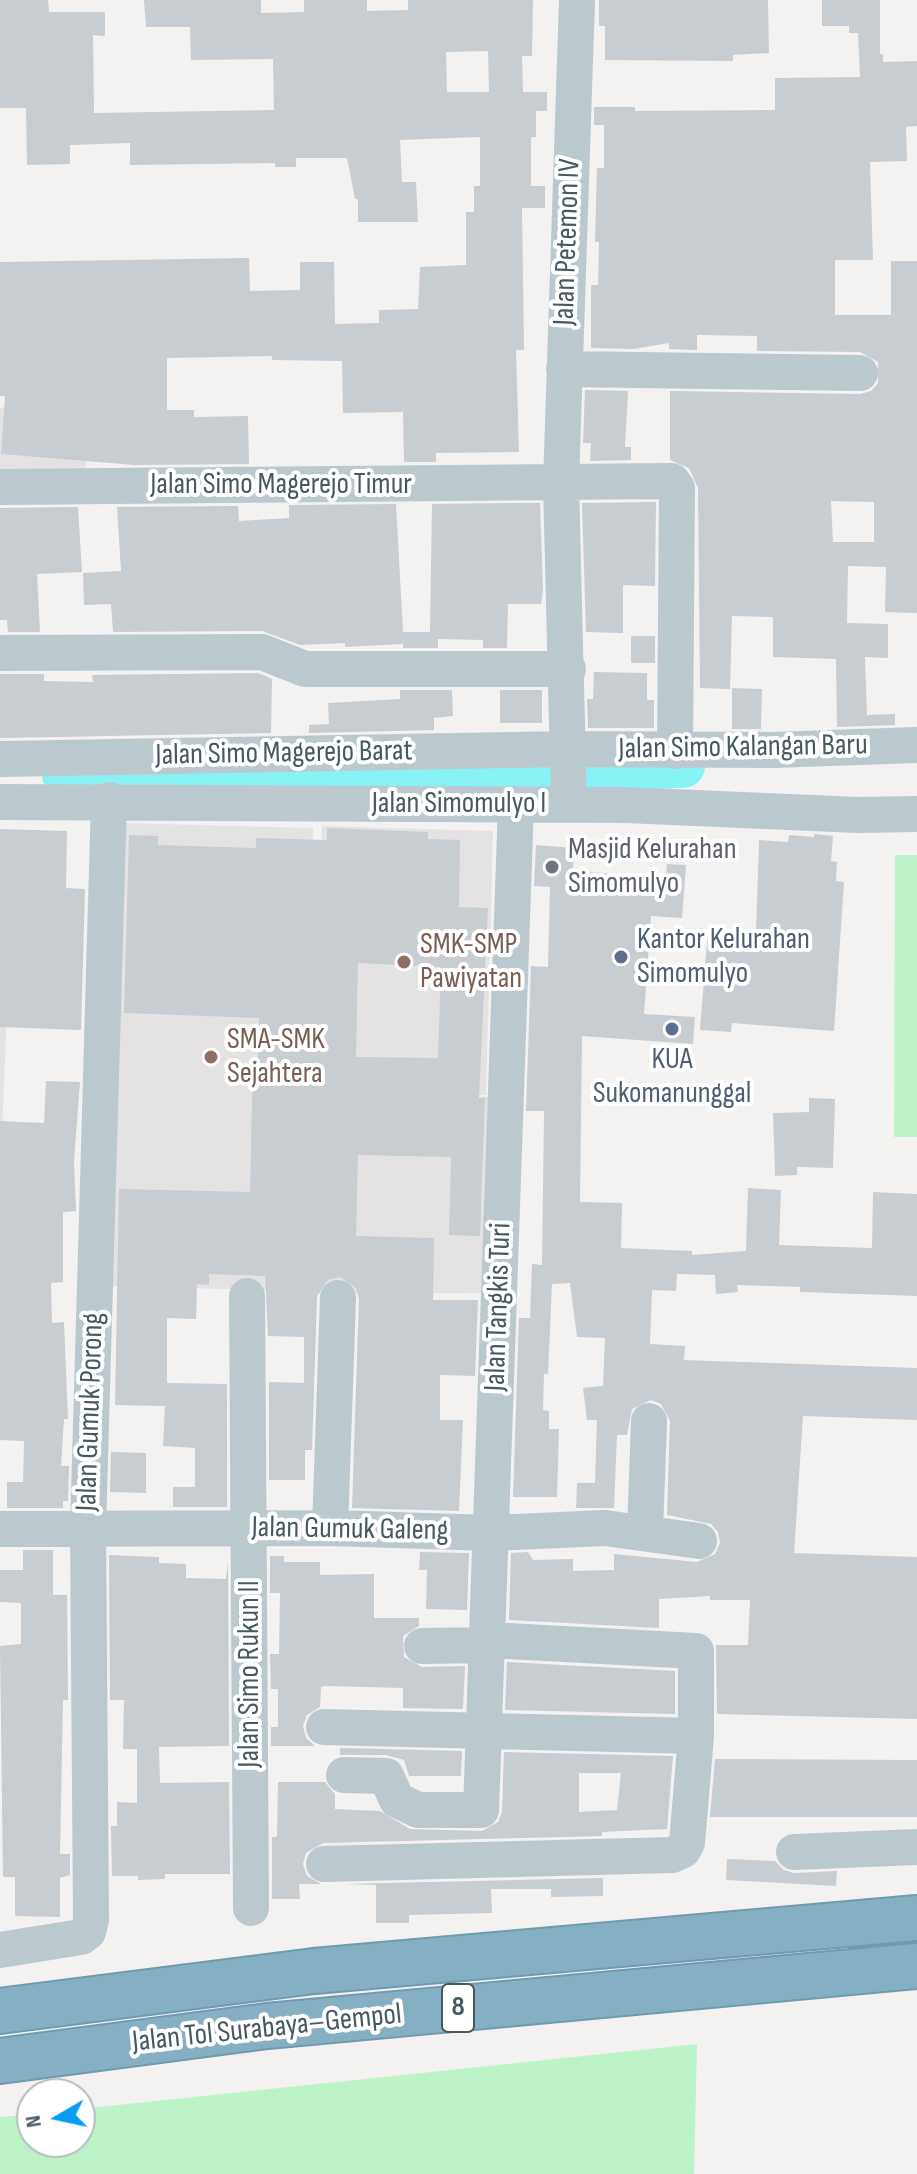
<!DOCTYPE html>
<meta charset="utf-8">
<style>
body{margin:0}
#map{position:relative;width:917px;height:2174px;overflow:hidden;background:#f4f1f1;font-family:"Sofia Sans Condensed",sans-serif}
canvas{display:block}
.north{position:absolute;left:16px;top:2078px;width:80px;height:80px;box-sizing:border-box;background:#fff;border:2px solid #b5bdbf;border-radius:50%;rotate:261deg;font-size:22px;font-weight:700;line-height:32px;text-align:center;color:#475960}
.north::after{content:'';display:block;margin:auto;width:28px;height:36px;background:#0a9df4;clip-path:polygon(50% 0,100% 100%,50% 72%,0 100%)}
</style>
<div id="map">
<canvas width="917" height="2174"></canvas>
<div class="north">N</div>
</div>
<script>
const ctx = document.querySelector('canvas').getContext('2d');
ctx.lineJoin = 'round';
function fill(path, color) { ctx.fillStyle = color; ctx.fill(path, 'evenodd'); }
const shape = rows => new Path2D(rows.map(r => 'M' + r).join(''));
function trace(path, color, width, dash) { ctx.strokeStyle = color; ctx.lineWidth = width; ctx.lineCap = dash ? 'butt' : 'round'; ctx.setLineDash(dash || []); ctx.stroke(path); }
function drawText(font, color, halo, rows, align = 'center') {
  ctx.font = font + ' "Sofia Sans Condensed",sans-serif'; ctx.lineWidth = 8; ctx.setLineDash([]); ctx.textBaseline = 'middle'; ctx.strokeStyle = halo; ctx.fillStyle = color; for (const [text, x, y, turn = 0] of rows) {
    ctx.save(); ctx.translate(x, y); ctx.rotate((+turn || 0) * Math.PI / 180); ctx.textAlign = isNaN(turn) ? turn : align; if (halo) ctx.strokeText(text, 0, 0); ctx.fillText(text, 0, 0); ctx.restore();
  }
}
fill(shape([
 [0,408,86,409,86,481,0,482],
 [121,823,313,828,302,1291,110,1286],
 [322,826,493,831,486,1095,314,1099],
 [0,1008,7,1008,2,1135,0,1135],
 [446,1096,499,1097,494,1293,304,1294,313,1104]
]), '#e5e2e4');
fill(shape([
 [895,855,917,855,917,1137,894,1137],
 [697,2044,694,2174,0,2174,0,2117,32,2114,32,2142,80,2142,80,2109]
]), '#bdf3c8');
trace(shape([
 [64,775,299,776,683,766]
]), '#87f2f3', 44);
fill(shape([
 [0,0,48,0,49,12,105,12,105,36,93,35,94,113,274,110,273,59,191,60,190,27,146,27,144,0,261,0,261,13,304,12,304,0,367,0,367,11,408,10,408,0,533,0,532,56,522,56,523,92,547,92,547,111,536,111,536,137,531,137,531,186,545,186,545,208,522,208,524,350,516,350,519,452,436,453,436,462,404,462,403,412,343,413,342,361,272,360,272,356,167,358,167,410,194,410,194,417,248,416,249,464,134,465,1,454,5,396,0,396,0,262,249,258,250,291,300,290,300,262,334,262,335,324,379,323,379,310,418,309,420,267,466,265,466,212,474,212,474,186,480,186,480,137,400,140,402,182,416,182,418,222,358,222,358,199,355,199,347,158,296,158,296,167,275,167,275,163,130,165,130,143,70,145,70,164,27,165,26,108,0,108],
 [488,51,489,92,447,92,446,52],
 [599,0,768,0,769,53,733,55,733,61,605,60,605,26,599,26],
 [822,0,880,0,880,54,883,54,883,62,917,61,917,126,906,127,907,161,870,162,873,260,835,260,835,315,891,315,891,261,917,261,917,613,885,612,886,567,848,566,847,623,888,624,888,658,865,657,867,715,895,714,895,725,837,727,836,659,773,657,773,617,732,616,730,689,700,688,698,488,689,468,670,460,670,391,860,394,871,391,878,383,878,362,860,352,757,351,757,336,697,335,697,350,669,349,669,343,633,349,591,348,591,285,598,285,599,242,595,242,597,168,604,168,604,125,594,125,594,107,635,107,635,111,775,110,775,78,860,77,858,33,849,33,849,26,822,26],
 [831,501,874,502,874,542,833,542],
 [585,390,628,391,625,447,631,447,631,460,590,461,591,443,583,443],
 [656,502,655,586,623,585,623,633,586,632,582,503],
 [514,503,540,503,543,590,541,604,508,604,507,648,483,648,483,640,438,639,438,648,403,648,403,644,345,647,345,643,300,645,262,631,113,632,111,604,84,605,83,573,121,571,117,507,238,506,239,521,289,518,289,505,396,504,403,632,430,632,432,504],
 [78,507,82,572,37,574,40,632,8,632,7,620,0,620,0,508],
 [631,636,655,636,655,663,631,663],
 [594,672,647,673,647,700,654,700,654,728,588,728,587,699,593,699],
 [258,673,272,679,271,733,0,738,0,674,44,674,44,681,93,682,92,675],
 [732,688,762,689,761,729,732,729],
 [400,690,452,690,453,716,434,718,434,730,309,733,309,725,329,724,328,703,400,699],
 [500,690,542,690,542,723,500,723],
 [327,828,428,832,428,839,460,840,459,907,488,908,479,1098,485,1098,480,1236,449,1235,451,1157,358,1155,356,1236,434,1238,433,1300,478,1300,475,1376,440,1375,440,1420,463,1420,459,1511,352,1508,359,1299,356,1288,340,1277,328,1280,317,1296,312,1450,305,1450,305,1480,269,1480,269,1382,304,1383,304,1337,268,1336,265,1276,209,1274,209,1285,197,1284,196,1319,167,1318,167,1383,227,1384,227,1507,173,1507,173,1487,195,1487,195,1448,163,1446,165,1406,115,1405,119,1189,250,1192,253,1057,258,1058,259,1018,124,1013,129,835,158,836,158,845,256,848,256,838,327,840],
 [358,963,441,967,438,1058,356,1057],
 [0,829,67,831,66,888,85,889,81,1030,0,1027],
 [814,834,833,836,831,861,837,862,836,881,844,882,834,1031,732,1023,731,1032,700,1030,708,929,756,933,759,840,788,842,789,835,814,837],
 [536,845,574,848,573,871,666,878,667,864,686,865,682,918,651,916,644,1014,695,1017,693,1044,582,1036,580,1202,622,1203,621,1248,692,1251,692,1255,746,1251,748,1188,781,1190,779,1245,872,1248,873,1192,917,1194,917,1296,800,1292,800,1287,737,1285,738,1292,716,1294,715,1275,677,1274,676,1291,652,1290,650,1344,685,1346,684,1360,917,1368,917,1420,803,1416,794,1553,917,1557,917,1719,717,1714,716,1645,748,1645,750,1600,710,1600,710,1596,659,1599,659,1628,509,1620,511,1553,528,1552,533,1560,573,1559,573,1571,614,1570,614,1554,697,1562,715,1554,720,1543,718,1532,711,1524,667,1515,670,1421,661,1404,651,1400,632,1409,627,1435,617,1435,614,1508,576,1508,577,1483,595,1483,597,1420,587,1420,583,1388,603,1386,605,1338,577,1337,570,1283,552,1284,548,1374,544,1374,543,1410,549,1411,549,1429,559,1429,557,1497,513,1497,519,1318,530,1318,532,1264,542,1265,544,1111,526,1111,531,966,548,967,550,887,534,886],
 [46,1081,80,1082,74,1162,76,1211,63,1212,63,1282,51,1283,52,1323,64,1322,68,1419,64,1419,61,1466,69,1466,68,1501,63,1501,63,1508,7,1508,7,1482,23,1482,24,1441,0,1440,0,1121,44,1123],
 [809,1098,835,1099,833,1168,797,1167,797,1175,775,1176,773,1113,809,1112],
 [111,1452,146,1453,146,1493,110,1492],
 [23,1550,53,1550,53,1595,67,1595,68,1700,63,1700,60,1854,70,1854,70,1875,60,1878,60,1917,15,1916,15,1877,3,1877,0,1646,21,1644,21,1603,0,1602,0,1570,23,1570],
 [420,1552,469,1553,467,1610,426,1609,427,1570,419,1570],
 [109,1555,159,1557,159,1563,186,1564,186,1578,226,1579,228,1561,229,1746,159,1747,160,1783,229,1782,230,1874,165,1874,165,1879,138,1880,138,1876,112,1876,111,1826,117,1826,117,1802,137,1803,137,1749,123,1749,124,1700,110,1700],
 [270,1556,284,1556,284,1562,320,1562,320,1575,374,1574,374,1618,419,1618,419,1626,403,1636,404,1657,422,1667,465,1666,463,1709,403,1708,403,1688,325,1686,321,1687,320,1707,307,1715,303,1726,306,1738,315,1746,271,1746,271,1727,278,1727,278,1689,271,1689,270,1654,279,1654,280,1593,270,1593],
 [507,1662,675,1671,675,1714,505,1710],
 [340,1748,462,1751,461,1776,409,1776,404,1760,386,1755,340,1755],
 [504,1752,673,1756,667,1829,602,1832,602,1836,323,1843,306,1853,303,1864,307,1876,321,1884,299,1884,300,1899,272,1899,272,1837,277,1837,278,1782,325,1782,335,1794,335,1809,380,1811,410,1829,482,1831,498,1822,502,1812],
 [579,1773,621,1773,617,1810,579,1812],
 [715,1759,917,1760,917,1817,710,1817],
 [727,1859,775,1861,784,1870,794,1873,837,1871,836,1886,726,1880],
 [603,1878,603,1896,551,1897,551,1889,491,1889,492,1913,409,1915,409,1923,376,1923,376,1885,344,1884]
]), '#c8cdd1');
const highway = shape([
 [0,2011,314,1971,917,1918],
 [0,2061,267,2026,917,1966]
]);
trace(highway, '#709aaf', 48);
trace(shape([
 [564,369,860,373],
 [0,487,672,481,677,488,675,751],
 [0,653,262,652,305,669,568,669],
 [0,759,569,749,772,750,917,745],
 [0,802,626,805,858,815,917,814],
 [569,805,561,483,577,0],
 [247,1296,251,1908],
 [330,1528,338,1298],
 [0,1529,330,1528,492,1533,605,1528,699,1541],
 [645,1532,649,1421],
 [422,1646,488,1645],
 [324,1727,696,1736],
 [344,1775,386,1776,397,1800,418,1810,481,1810],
 [481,1810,516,804],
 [794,1852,917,1847],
 [324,1864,672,1855,683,1850,687,1843,696,1736,696,1651,488,1640],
 [0,1950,81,1937,88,1932,91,1920,88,1528,109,800]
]), '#bbc9cf', 36);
trace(highway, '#85afc3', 44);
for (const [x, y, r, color] of [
 [552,867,8,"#6b7280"],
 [621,957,8,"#5c6f8a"],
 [404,962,8,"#8d6e63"],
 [672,1029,8,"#5c6f8a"],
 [211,1057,8,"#8d6e63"]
]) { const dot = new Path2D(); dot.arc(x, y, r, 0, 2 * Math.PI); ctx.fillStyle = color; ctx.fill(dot); trace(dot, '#fff', 3); }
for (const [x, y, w] of [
 [458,2008,32]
]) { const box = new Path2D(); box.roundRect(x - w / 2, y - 24, w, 48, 6); ctx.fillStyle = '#fff'; ctx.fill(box); trace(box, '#475960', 2); }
drawText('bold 28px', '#475960', null, [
 ["8",458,2008]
]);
drawText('30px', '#475960', '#fff', [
 ["Jalan Petemon IV",568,242,-88],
 ["Jalan Simo Magerejo Timur",281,485],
 ["Jalan Simo Kalangan Baru",743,748,-1],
 ["Jalan Simo Magerejo Barat",284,754,-1],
 ["Jalan Simomulyo I",459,804],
 ["Jalan Tangkis Turi",499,1307,-88],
 ["Jalan Gumuk Porong",91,1412,-88],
 ["Jalan Gumuk Galeng",350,1530,1],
 ["Jalan Simo Rukun II",250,1674,-90],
 ["Jalan Tol Surabaya–Gempol",267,2029,-6]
]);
drawText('30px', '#5b616d', '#fff', [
 ["Masjid Kelurahan",568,850],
 ["Simomulyo",568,884]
], 'left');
drawText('30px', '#4e5e75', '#fff', [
 ["Kantor Kelurahan",637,940],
 ["Simomulyo",637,974],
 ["KUA",672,1060,"center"],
 ["Sukomanunggal",672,1094,"center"]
], 'left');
drawText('30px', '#785e54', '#fff', [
 ["SMK-SMP",420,945],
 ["Pawiyatan",420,979],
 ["SMA-SMK",227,1040],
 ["Sejahtera",227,1074]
], 'left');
</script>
